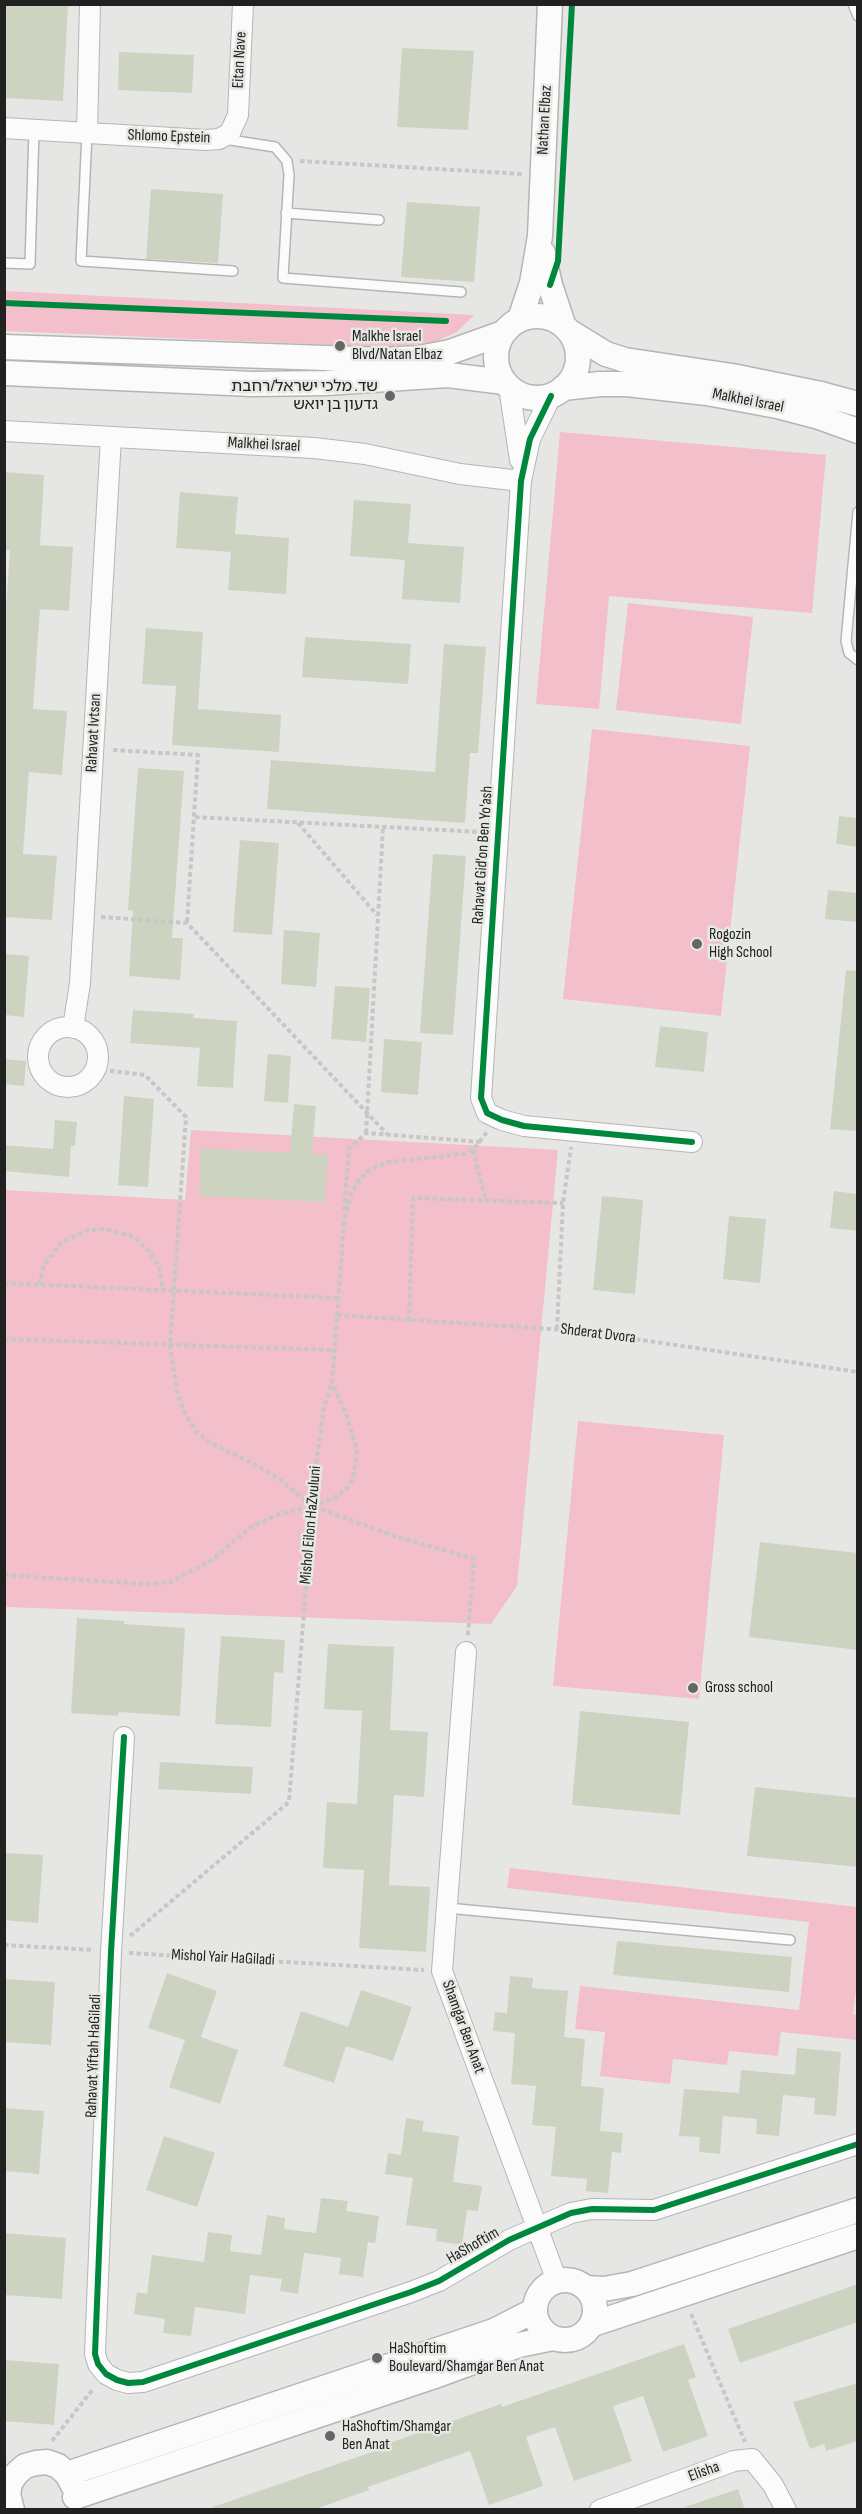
<!DOCTYPE html>
<meta charset="utf-8">
<style>
body{margin:0}
#map{position:relative;width:862px;height:2514px;overflow:hidden;background:#e6e7e4;font-family:"Sofia Sans Condensed",sans-serif}
canvas{display:block}
.frame{position:absolute;inset:0;border:6px solid #202120;pointer-events:none}
</style>
<div id="map">
<canvas width="862" height="2514"></canvas>
<div class="frame"></div>
</div>
<script>
const ctx = document.querySelector('canvas').getContext('2d');
ctx.lineJoin = 'round';
function fill(path, color) { ctx.fillStyle = color; ctx.fill(path, 'evenodd'); }
const shape = rows => new Path2D(rows.map(r => 'M' + r).join(''));
function trace(path, color, width, dash) { ctx.strokeStyle = color; ctx.lineWidth = width; ctx.lineCap = dash ? 'butt' : 'round'; ctx.setLineDash(dash || []); ctx.stroke(path); }
function drawText(font, color, halo, rows, align = 'center') {
  ctx.font = font + ' "Sofia Sans Condensed","Noto Sans Hebrew",sans-serif'; ctx.lineWidth = 5; ctx.setLineDash([]); ctx.textBaseline = 'middle'; ctx.strokeStyle = halo; ctx.fillStyle = color; for (const [text, x, y, turn = 0] of rows) {
    ctx.save(); ctx.translate(x, y); ctx.rotate((+turn || 0) * Math.PI / 180); ctx.textAlign = isNaN(turn) ? turn : align; if (halo) ctx.strokeText(text, 0, 0); ctx.fillText(text, 0, 0); ctx.restore();
  }
}
fill(shape([
 [4,291,5,291,474,315,457,332,432,343,384,347,5,331],
 [560,432,826,455,812,613,609,596,599,709,536,704],
 [628,603,753,617,741,724,616,710],
 [592,729,750,746,721,1016,563,999],
 [191,1130,558,1150,517,1586,491,1624,5,1607,4,1190,185,1200],
 [578,1421,724,1435,699,1699,553,1686],
 [510,1868,857,1907,858,1973,853,2014,857,2015,857,2040,781,2032,778,2056,729,2051,727,2065,673,2059,670,2084,600,2076,605,2032,575,2029,580,1986,799,2010,809,1922,507,1888]
]), '#f3bfca');
fill(shape([
 [4,4,68,4,63,101,4,98],
 [402,48,474,51,468,130,397,127],
 [119,52,194,55,192,93,118,90],
 [151,189,223,194,218,263,146,259],
 [407,202,480,207,474,282,401,277],
 [4,472,44,475,40,545,73,547,69,611,40,609,33,709,67,711,62,775,29,772,23,854,57,856,52,920,4,917,5,621,10,550,4,550],
 [180,492,238,497,235,534,289,538,286,594,228,590,231,552,176,548],
 [354,500,411,504,408,543,464,547,460,603,402,599,405,560,350,556],
 [146,628,203,632,198,709,281,715,279,752,172,745,176,686,142,684],
 [305,637,411,644,408,684,302,677],
 [444,644,486,647,478,753,470,753,465,823,267,809,271,760,435,772],
 [138,768,184,771,172,938,183,938,180,980,129,976,133,911,128,910],
 [839,816,858,818,858,847,836,844],
 [240,840,279,843,272,935,233,932],
 [433,854,466,856,453,1035,420,1033],
 [828,890,858,893,858,922,825,919],
 [284,930,320,933,316,987,281,984],
 [4,954,29,956,24,1017,4,1015],
 [846,970,858,971,858,1131,830,1129],
 [335,986,370,988,366,1042,331,1039],
 [133,1010,194,1014,193,1018,237,1021,233,1088,197,1086,200,1048,130,1043],
 [660,1026,708,1032,704,1072,655,1067],
 [384,1039,422,1042,418,1095,381,1092],
 [268,1054,291,1056,288,1103,264,1101],
 [4,1059,26,1061,24,1086,4,1084],
 [124,1096,154,1099,148,1187,118,1185],
 [294,1104,316,1106,312,1154,328,1155,325,1202,199,1196,201,1148,290,1153],
 [55,1120,77,1122,75,1146,71,1146,69,1177,4,1171,4,1145,53,1149],
 [834,1191,858,1194,858,1231,830,1228],
 [602,1196,643,1200,635,1294,593,1290],
 [729,1216,766,1219,760,1283,723,1279],
 [760,1542,858,1553,858,1650,749,1637],
 [77,1618,124,1621,124,1624,185,1628,180,1716,119,1712,118,1716,71,1713],
 [221,1636,285,1640,283,1673,274,1672,271,1727,215,1724],
 [328,1644,394,1647,390,1730,428,1732,424,1797,394,1795,389,1885,430,1887,426,1952,359,1948,364,1870,323,1868,327,1802,357,1804,362,1711,324,1709],
 [580,1711,689,1722,680,1815,572,1805],
 [160,1762,253,1767,251,1794,158,1789],
 [755,1787,858,1798,858,1867,747,1856],
 [4,1853,43,1855,38,1923,4,1920],
 [617,1941,792,1957,789,1992,613,1975],
 [167,1973,217,1991,201,2037,238,2050,220,2104,169,2087,185,2040,148,2028],
 [510,1976,533,1978,532,1988,568,1991,564,2037,585,2039,581,2086,604,2088,600,2131,623,2133,621,2153,612,2152,608,2193,586,2191,587,2179,551,2176,556,2127,532,2125,536,2086,511,2084,515,2033,493,2031,495,2012,507,2013],
 [4,1979,55,1982,51,2045,4,2042],
 [361,1990,412,2007,393,2061,346,2046,334,2083,283,2066,301,2011,348,2027],
 [797,2048,841,2052,836,2116,814,2114,815,2098,783,2095,779,2136,756,2134,757,2119,723,2116,720,2154,699,2152,700,2137,679,2136,684,2089,739,2093,741,2070,795,2075],
 [4,2108,44,2111,39,2174,4,2171],
 [406,2118,424,2121,422,2131,459,2136,453,2182,482,2186,478,2211,467,2210,462,2245,436,2241,437,2229,406,2225,413,2178,385,2174,388,2153,401,2155],
 [164,2136,215,2153,197,2207,146,2190],
 [321,2198,348,2201,346,2211,379,2216,375,2243,368,2242,363,2277,339,2274,341,2258,304,2253,298,2294,280,2291,282,2279,250,2275,245,2314,195,2307,191,2336,163,2333,165,2319,134,2314,137,2292,147,2294,152,2255,204,2262,208,2232,232,2235,230,2251,261,2255,267,2215,285,2218,284,2229,316,2233],
 [4,2233,66,2238,62,2299,4,2295],
 [858,2284,858,2322,740,2363,728,2329],
 [684,2344,696,2377,688,2380,708,2436,663,2452,643,2396,613,2406,632,2461,574,2481,555,2427,526,2437,543,2486,489,2505,470,2451,368,2487,369,2490,313,2510,213,2510,213,2507,375,2451,375,2448,501,2404,502,2407],
 [4,2360,59,2364,54,2425,4,2421],
 [858,2383,858,2441,826,2451,824,2444,810,2449,793,2402],
 [738,2489,745,2510,685,2510,685,2507]
]), '#ccd4c1');
const service = shape([
 [853,4,858,16],
 [87,133,81,261,233,271],
 [224,139,275,147,287,161,289,175,283,278,461,292],
 [286,213,379,220],
 [4,263,30,264,34,130],
 [858,512,846,641,849,653,858,660],
 [447,1908,790,1940]
]);
const minor = shape([
 [4,128,206,140,219,139,230,133,238,115,243,4],
 [87,133,90,4],
 [509,387,520,460],
 [551,396,530,439,521,481,481,1098,487,1113,502,1120,524,1126,692,1142],
 [4,431,314,448,365,454,460,474,521,481],
 '38 1057a30 30 0 1 1 60 0a30 30 0 1 1-60 0Z',
 [73,1028,80,983,111,437],
 [466,1652,442,1971,557,2281],
 [124,1737,111,1952,95,2354,98,2364,106,2374,117,2380,128,2383,143,2382,411,2292,439,2281,509,2240,571,2213,592,2209,654,2210,858,2144],
 [600,2510,734,2461,752,2459,773,2485,786,2510]
]);
const tertiary = shape([
 [543,253,550,285,563,324],
 '496 357a41 41 0 1 1 82 0a41 41 0 1 1-82 0Z',
 [520,319,532,283,540,236,550,4],
 [570,332,606,354,625,360,732,376,821,394,858,404],
 [4,347,384,360,419,358,450,352,503,333],
 [4,373,253,384,326,383,448,375,504,382],
 [563,388,600,384,627,384,707,393,777,406,819,417,858,431],
 '535 2310a30 30 0 1 1 60 0a30 30 0 1 1-60 0Z',
 [586,2288,604,2289,632,2284,858,2210],
 [593,2324,858,2236],
 [67,2474,494,2331,535,2310],
 [75,2497,432,2377,519,2345,553,2338],
 [12,2510,8,2494,10,2483,16,2474,25,2466,36,2463,47,2462,58,2466,67,2474,74,2487]
]);
trace(service, '#b5b6b4', 12);
trace(minor, '#b5b6b4', 22);
trace(tertiary, '#b5b6b4', 27);
trace(shape([
 [300,161,523,174],
 [113,750,198,755,187,923],
 [195,817,481,832],
 [298,823,377,915],
 [101,917,187,923,387,1134],
 [95,1069,145,1075,186,1117,170,1346,177,1392,185,1414,197,1432,211,1443,254,1464,281,1480,312,1506,394,1536,474,1559,468,1635],
 [366,1133,383,827],
 [473,1150,486,1201],
 [344,1210,349,1149,366,1133,481,1142],
 [4,1283,338,1298],
 [39,1285,44,1265,61,1243,87,1230,106,1229,134,1237,148,1250,159,1266,163,1290],
 [337,1315,581,1331,858,1372],
 [409,1321,413,1198,563,1203],
 [557,1329,563,1203,571,1147],
 [4,1339,334,1350],
 [4,1575,144,1584,171,1582,212,1560,251,1527,277,1515,312,1506,334,1498,346,1489,353,1479,357,1451,346,1413,332,1383],
 [130,1936,289,1802,315,1471,324,1408,332,1383,344,1222,351,1194,359,1180,370,1169,389,1162,464,1154,473,1150,487,1132],
 [4,1945,94,1950],
 [129,1953,424,1970],
 [691,2314,745,2442],
 [52,2441,94,2388]
]), '#c6c7c6', 4, [4.5, 3]);
trace(service, '#fbfbfb', 9);
trace(minor, '#fbfbfb', 20);
trace(tertiary, '#fbfbfb', 24);
trace(shape([
 [550,285,558,261,572,4],
 [4,303,446,321],
 [551,396,530,439,521,481,481,1098,487,1113,502,1120,524,1126,692,1142],
 [124,1737,111,1952,95,2354,98,2364,106,2374,117,2380,128,2383,143,2382,411,2292,439,2281,509,2240,571,2213,592,2209,654,2210,858,2144]
]), '#00873e', 6);
for (const [x, y, r, color] of [
 [340,346,6,"#656665"],
 [390,396,6,"#656665"],
 [697,944,6,"#656665"],
 [693,1688,6,"#656665"],
 [377,2358,6,"#656665"],
 [330,2436,6,"#656665"]
]) { const dot = new Path2D(); dot.arc(x, y, r, 0, 2 * Math.PI); ctx.fillStyle = color; ctx.fill(dot); trace(dot, '#e6e8e3', 2); }
drawText('16px', '#202120', '#e6e8e3', [
 ["Eitan Nave",240,60,-87],
 ["Nathan Elbaz",545,120,-87],
 ["Shlomo Epstein",169,137,2],
 ["Malkhei Israel",748,401,11],
 ["Malkhei Israel",264,445,3],
 ["Rahavat Ivtsan",94,733,-87],
 ["Rahavat Gid'on Ben Yo'ash",483,855,-86],
 ["Shderat Dvora",598,1334,7],
 ["Mishol Eilon HaZvuluni",311,1525,-85],
 ["Mishol Yair HaGiladi",223,1958,3],
 ["Shamgar Ben Anat",463,2027,70],
 ["Rahavat Yiftah HaGiladi",94,2056,-88],
 ["HaShoftim",473,2246,-30],
 ["Elisha",704,2472,-20]
]);
drawText('16px', '#202120', '#e6e8e3', [
 ["Malkhe Israel",352,337],
 ["Blvd/Natan Elbaz",352,355],
 ["שד. מלכי ישראל/רחבת",378,387,"right"],
 ["גדעון בן יואש",378,405,"right"],
 ["Rogozin",709,935],
 ["High School",709,953],
 ["Gross school",705,1688],
 ["HaShoftim",389,2349],
 ["Boulevard/Shamgar Ben Anat",389,2367],
 ["HaShoftim/Shamgar",342,2427],
 ["Ben Anat",342,2445]
], 'left');
</script>
